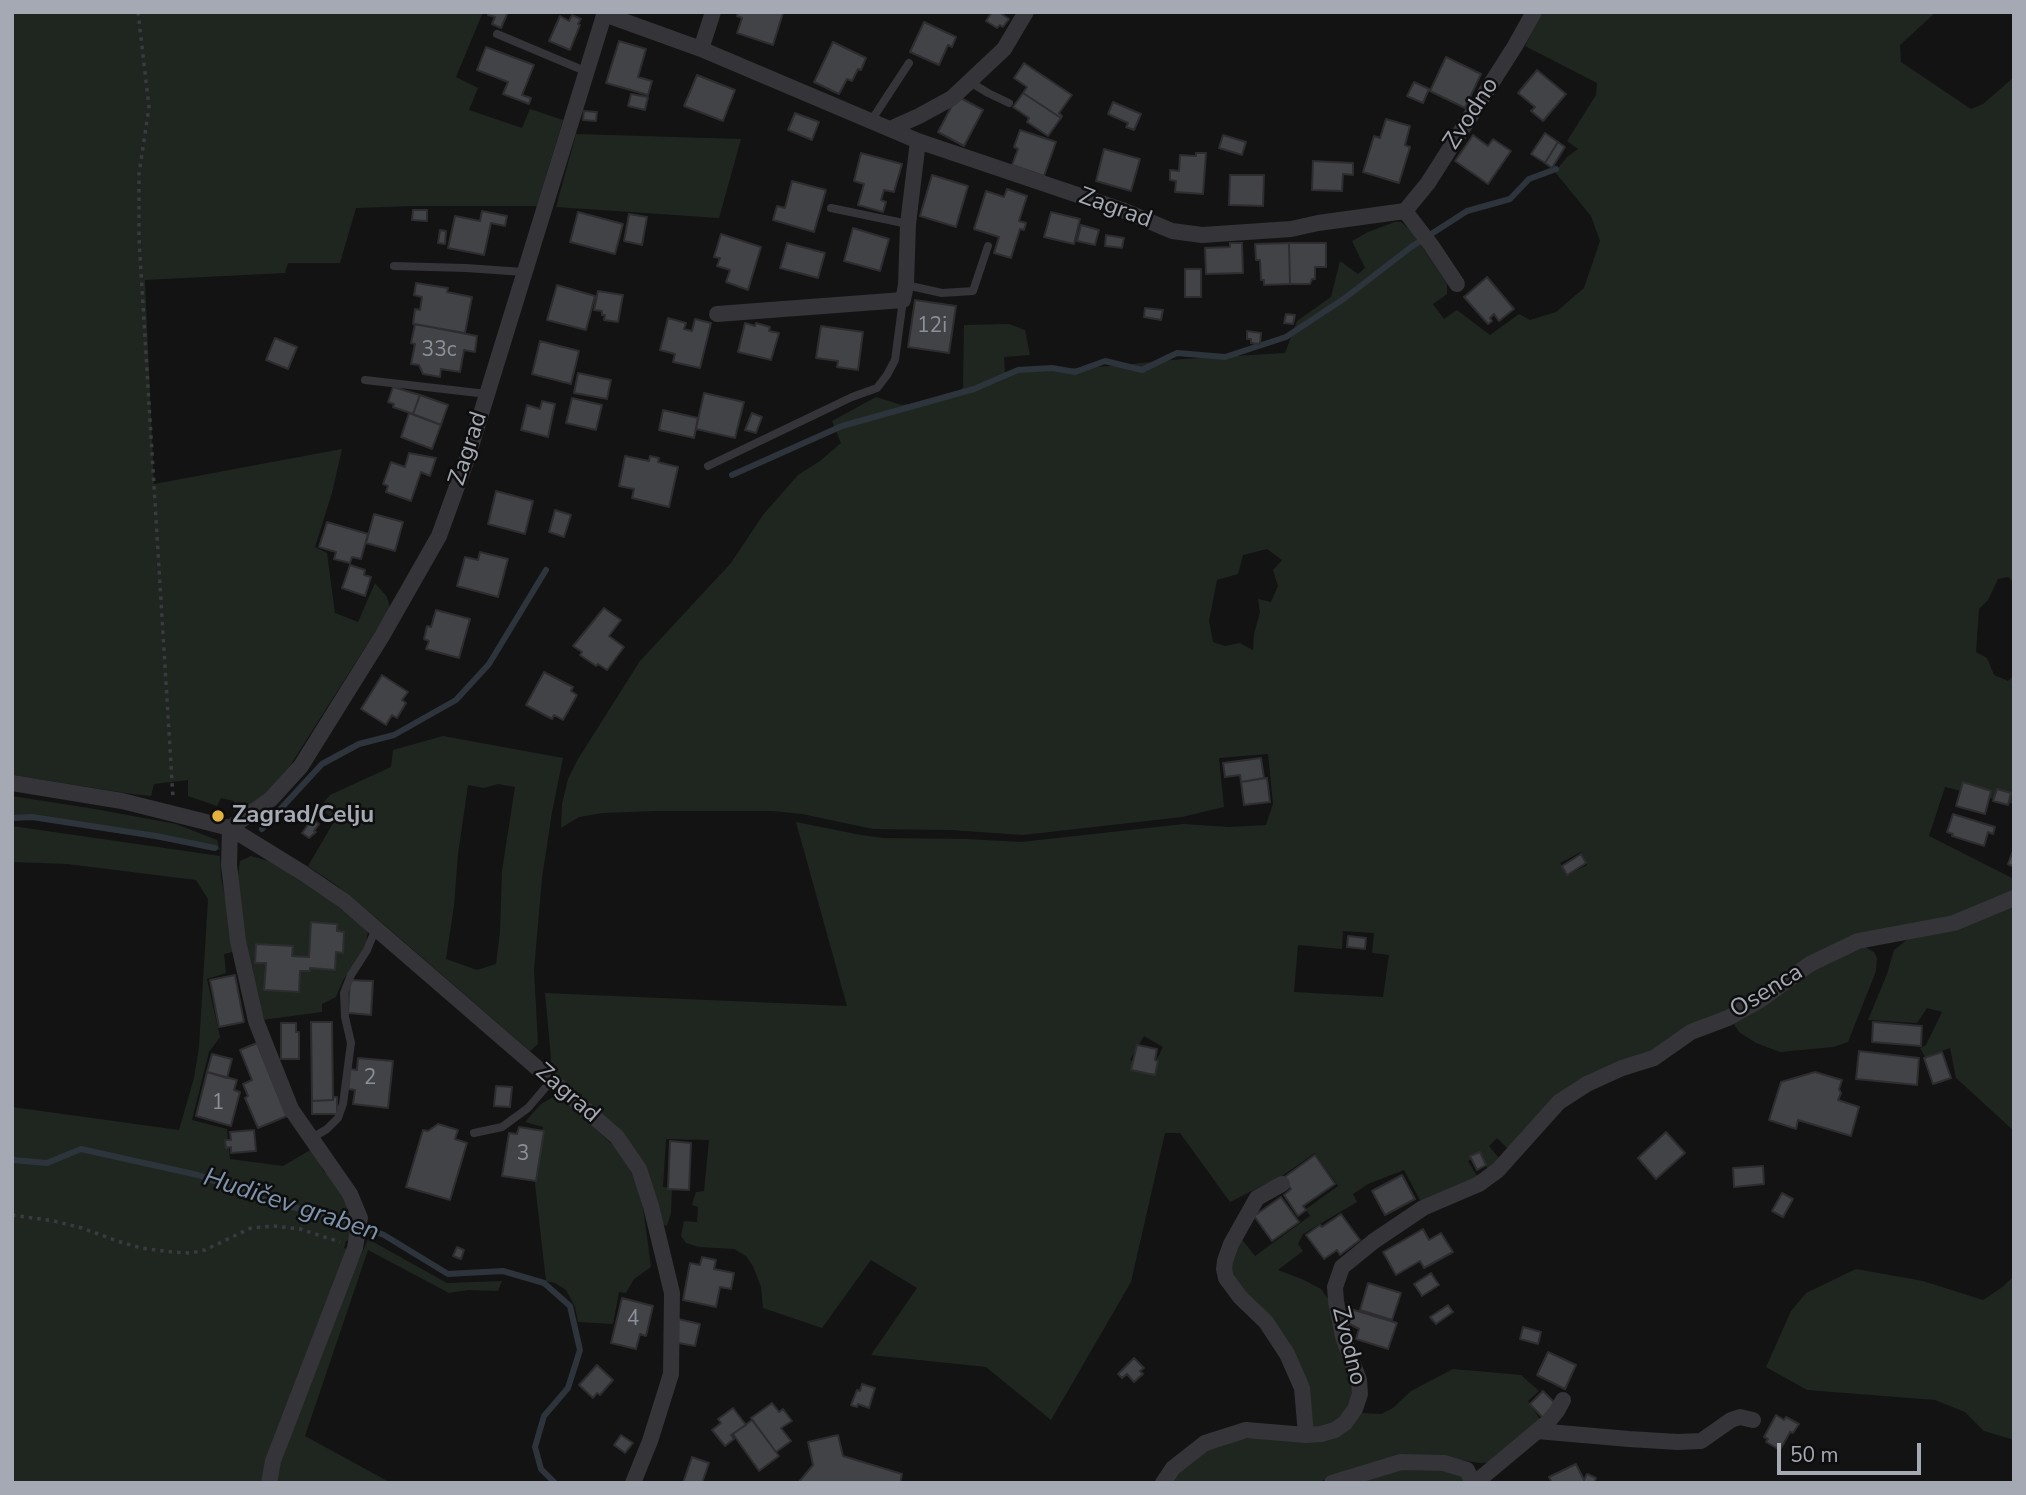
<!DOCTYPE html>
<meta charset="utf-8">
<style>
body{margin:0}
#map{position:relative;width:2026px;height:1495px;overflow:hidden;background:#131314;font-family:"Nunito Sans",sans-serif}
canvas{display:block}
.frame{position:absolute;inset:0;border:14px solid #a5a9b3;pointer-events:none}
.scale{position:absolute;left:1777px;top:1443px;width:144px;height:32px;box-sizing:border-box;border:4px solid #a5a9b3;border-top:0;padding-left:9px;font-size:21px;line-height:24px;white-space:nowrap;color:#a5a9b3;-webkit-text-stroke:5px #0e0e0f;paint-order:stroke}
</style>
<div id="map">
<canvas width="2026" height="1495"></canvas>
<div class="frame"></div>
<div class="scale">50 m</div>
</div>
<script>
const ctx = document.querySelector('canvas').getContext('2d');
ctx.lineJoin = 'round';
function fill(path, color) { ctx.fillStyle = color; ctx.fill(path, 'evenodd'); }
const shape = rows => new Path2D(rows.map(r => 'M' + r).join(''));
function trace(path, color, width, dash) { ctx.strokeStyle = color; ctx.lineWidth = width; ctx.lineCap = dash ? 'butt' : 'round'; ctx.setLineDash(dash || []); ctx.stroke(path); }
function drawText(font, color, halo, rows, align = 'center') {
  ctx.font = font + ' "Nunito Sans",sans-serif'; ctx.lineWidth = 5; ctx.setLineDash([]); ctx.textBaseline = 'middle'; ctx.strokeStyle = halo; ctx.fillStyle = color; for (const [text, x, y, turn = 0] of rows) {
    ctx.save(); ctx.translate(x, y); ctx.rotate((+turn || 0) * Math.PI / 180); ctx.textAlign = isNaN(turn) ? turn : align; if (halo) ctx.strokeText(text, 0, 0); ctx.fillText(text, 0, 0); ctx.restore();
  }
}
fill(shape([
 [12,12,483,12,456,77,478,88,469,110,522,128,530,109,563,120,537,206,412,206,356,208,340,263,288,263,285,273,145,280,154,484,342,449,332,493,315,547,327,553,335,613,358,622,375,583,387,597,390,608,288,769,260,801,234,811,234,801,221,798,217,806,188,796,188,780,154,784,151,796,132,794,12,775],
 [1542,12,1936,12,1900,45,1901,62,1971,109,1983,104,2014,77,2014,582,2008,577,1998,579,1988,600,1979,609,1976,652,1987,658,1994,675,2008,681,2014,675,2014,804,1945,787,1929,836,2014,879,2014,895,1969,913,1880,934,1767,991,1659,1051,1611,1066,1509,1150,1497,1138,1489,1146,1502,1162,1489,1171,1480,1156,1468,1161,1479,1179,1422,1204,1404,1170,1368,1184,1353,1194,1357,1202,1303,1234,1298,1244,1303,1251,1278,1270,1304,1280,1321,1289,1328,1299,1355,1387,1347,1416,1314,1432,1309,1404,1234,1282,1230,1259,1240,1237,1255,1256,1310,1216,1306,1209,1338,1186,1315,1153,1272,1183,1266,1184,1230,1202,1180,1133,1165,1133,1131,1282,1051,1420,986,1367,871,1355,917,1288,871,1260,822,1328,763,1308,761,1287,753,1266,746,1256,734,1249,699,1247,686,1243,681,1236,684,1221,697,1222,698,1207,692,1205,696,1192,704,1191,709,1140,666,1139,663,1187,672,1188,671,1213,667,1226,662,1224,646,1167,548,1070,551,1058,545,993,847,1006,796,822,861,835,883,838,966,839,1021,842,1184,824,1229,827,1266,825,1273,804,1268,754,1219,758,1224,807,1182,817,1023,835,951,830,873,829,802,814,772,811,655,811,603,813,579,817,561,828,562,804,568,779,578,759,640,661,731,563,763,515,798,475,820,461,841,443,832,421,876,397,902,405,956,397,963,387,964,325,1009,324,1025,330,1030,355,1004,357,1005,372,1111,366,1183,359,1285,353,1297,321,1331,297,1340,261,1358,274,1365,268,1352,241,1368,232,1395,222,1401,222,1413,233,1447,284,1447,294,1433,304,1444,319,1457,310,1490,335,1519,314,1530,320,1556,312,1584,288,1600,241,1591,216,1555,172,1567,157,1578,149,1567,141,1596,95,1597,83,1525,46],
 [1267,549,1282,560,1273,570,1278,586,1271,602,1258,599,1260,612,1254,634,1253,650,1240,643,1225,646,1213,642,1209,621,1217,580,1238,574,1243,555],
 [1581,852,1587,865,1567,875,1560,863],
 [1343,931,1374,933,1372,953,1389,955,1383,997,1294,992,1298,945,1342,949],
 [1144,1036,1163,1047,1151,1070,1130,1060],
 [576,134,741,139,719,218,556,207],
 [443,736,563,758,552,812,542,878,534,970,538,1044,530,1051,380,921,336,885,308,866,335,820,319,808,330,795,391,767,393,750],
 [498,784,515,787,502,871,500,932,496,964,477,970,446,959,454,906,458,854,468,785,484,788],
 [12,796,95,809,176,824,217,840,220,850,34,819,12,818],
 [12,826,220,856,221,877,236,951,224,954,226,973,207,979,220,1037,209,1052,192,1120,227,1129,230,1159,283,1166,312,1149,324,1172,332,1176,348,1193,352,1218,352,1240,346,1241,344,1248,347,1249,264,1483,12,1483,12,1107,179,1130,194,1078,199,1047,208,899,196,880,67,864,12,862],
 [251,856,272,862,331,901,368,931,366,944,360,958,343,980,336,997,322,1004,322,1012,262,1020,253,990,237,882,240,861],
 [2014,905,2014,1131,1956,1078,1950,1048,1925,1057,1920,1048,1926,1045,1942,1012,1927,1008,1917,1023,1868,1020,1887,974,1894,950,1909,938],
 [1865,947,1874,952,1877,958,1876,971,1848,1042,1833,1047,1780,1052,1756,1043,1739,1032,1731,1020,1815,966],
 [555,1096,584,1118,613,1145,624,1159,636,1181,643,1207,651,1267,634,1279,626,1293,619,1292,613,1324,578,1322,575,1307,566,1290,555,1283,546,1281,535,1184,543,1127,525,1122,541,1104],
 [368,1239,447,1283,502,1281,498,1291,468,1290,449,1293,368,1250,305,1436,391,1483,275,1483,281,1460,354,1272],
 [1856,1269,1923,1281,1983,1300,2001,1288,2012,1278,2014,1269,2014,1440,1984,1431,1965,1412,1935,1400,1807,1390,1766,1367,1791,1311,1806,1293],
 [1453,1369,1521,1375,1539,1391,1528,1401,1543,1424,1495,1462,1480,1463,1432,1456,1354,1470,1315,1483,1168,1483,1185,1462,1208,1449,1234,1440,1267,1436,1343,1434,1354,1424,1362,1413,1381,1414,1393,1408,1411,1391],
 [1420,1467,1445,1468,1467,1479,1467,1483,1353,1483,1391,1471]
]), '#1f2620');
trace(shape([
 [732,475,842,426,974,389,1018,370,1052,368,1075,372,1105,361,1142,370,1177,353,1225,357,1286,337,1345,298,1411,247,1467,211,1510,199,1529,179,1556,169],
 [12,818,32,817,156,836,215,848],
 [262,829,322,764,359,744,394,735,456,700,489,664,546,570],
 [12,1158,13,1160,47,1163,81,1149,198,1175,271,1202,347,1220,384,1235,448,1274,503,1271,544,1283,570,1306,580,1350,568,1388,544,1416,535,1447,541,1469,555,1483]
]), '#2d343b', 6);
const building = shape([
 [489,12,508,12,501,28,492,24,495,17,488,15,489,12],
 [738,12,783,13,773,45,737,33,742,18,737,16,738,12],
 [992,12,999,12,1009,19,1003,27,1000,25,997,28,986,21,992,12],
 [572,15,581,19,578,24,580,25,570,50,549,41,560,16,569,21,572,15],
 [924,22,956,37,952,47,948,45,939,65,910,52,924,22],
 [619,41,646,49,638,77,652,81,648,95,606,83,619,41],
 [833,42,866,58,861,70,858,69,852,81,847,79,839,94,814,82,833,42],
 [486,47,534,65,522,95,531,98,529,104,503,94,508,82,477,70,486,47],
 [1446,57,1481,74,1465,108,1430,91,1446,57],
 [1024,63,1072,95,1059,113,1062,116,1061,118,1023,93,1027,87,1014,78,1024,63],
 [1537,70,1566,94,1543,121,1531,111,1535,107,1518,93,1537,70],
 [697,75,735,90,723,121,684,106,697,75],
 [1414,82,1429,89,1423,103,1407,96,1414,82],
 [1023,93,1061,118,1048,136,1027,122,1029,118,1013,107,1023,93],
 [631,94,648,97,645,110,628,106,631,94],
 [957,96,983,110,964,146,938,132,957,96],
 [1113,102,1141,114,1134,130,1126,127,1128,123,1108,114,1113,102],
 [584,111,597,112,596,121,583,120,584,111],
 [795,113,819,122,812,140,788,130,795,113],
 [1386,119,1410,126,1405,145,1410,147,1399,183,1363,172,1374,136,1380,138,1386,119],
 [1020,130,1056,142,1044,176,1012,165,1018,149,1014,147,1020,130],
 [1545,133,1558,142,1545,163,1531,154,1545,133],
 [1223,135,1246,142,1242,155,1219,148,1223,135],
 [1473,135,1488,146,1493,139,1511,151,1488,184,1455,161,1473,135],
 [1558,142,1565,147,1552,168,1545,163,1558,142],
 [1104,149,1140,159,1131,191,1096,181,1104,149],
 [861,153,902,164,894,192,884,190,881,200,886,202,883,212,858,205,864,184,854,181,861,153],
 [1196,153,1206,153,1203,194,1175,192,1176,181,1170,180,1170,170,1179,171,1180,155,1196,156,1196,153],
 [1313,161,1353,163,1353,175,1343,174,1342,191,1312,190,1313,161],
 [932,175,968,186,956,227,920,216,932,175],
 [1230,175,1264,175,1263,206,1229,205,1230,175],
 [792,181,826,190,814,232,773,220,777,206,785,208,792,181],
 [1007,189,1027,196,1019,221,1026,223,1024,230,1020,229,1011,258,994,253,999,237,974,229,986,191,1004,197,1007,189],
 [413,210,427,210,427,221,412,220,413,210],
 [482,211,507,216,505,226,491,223,484,255,448,248,455,216,480,221,482,211],
 [578,212,623,224,615,254,570,242,578,212],
 [1051,212,1080,219,1074,244,1044,237,1051,212],
 [629,214,647,217,642,245,624,241,629,214],
 [1081,225,1099,230,1095,245,1077,241,1081,225],
 [853,228,889,239,880,271,844,261,853,228],
 [440,230,446,231,445,244,438,243,440,230],
 [721,234,761,247,748,290,726,282,730,270,717,266,720,258,714,257,721,234],
 [1106,235,1124,238,1122,248,1105,246,1106,235],
 [787,243,825,253,818,278,780,268,787,243],
 [1230,243,1242,243,1243,273,1206,274,1205,248,1230,247,1230,243],
 [1289,243,1326,243,1326,267,1315,267,1315,279,1312,279,1310,284,1290,284,1289,243],
 [1289,243,1290,284,1264,285,1264,280,1261,280,1260,260,1256,260,1255,244,1289,243],
 [1185,269,1201,269,1201,297,1185,297,1185,269],
 [1487,277,1514,309,1499,321,1494,314,1490,318,1492,321,1488,324,1464,297,1487,277],
 [416,283,448,288,447,292,472,297,465,333,413,324,415,309,420,310,422,297,414,295,416,283],
 [557,285,595,296,586,330,547,320,557,285],
 [598,291,623,295,618,322,604,320,605,315,602,315,602,311,594,310,598,291],
 [915,300,956,306,949,353,908,347,915,300],
 [1145,308,1163,310,1161,320,1144,317,1145,308],
 [1286,314,1295,315,1293,324,1284,323,1286,314],
 [668,318,686,323,684,329,692,331,695,319,711,323,700,368,673,362,675,354,660,350,668,318],
 [745,323,755,326,756,323,770,327,769,331,779,333,771,360,738,352,745,323],
 [415,324,477,336,475,352,464,350,460,372,441,369,440,377,423,374,419,365,411,364,415,344,411,343,415,324],
 [821,326,863,332,858,370,837,367,838,361,816,358,821,326],
 [1247,331,1261,333,1260,344,1251,343,1251,339,1247,339,1247,331],
 [275,338,297,347,288,369,266,360,275,338],
 [540,341,579,351,571,384,532,374,540,341],
 [578,373,611,380,607,399,574,393,578,373],
 [393,387,420,395,413,414,393,407,394,404,388,402,393,387],
 [704,393,744,402,735,438,696,429,704,393],
 [420,395,448,405,441,425,413,414,420,395],
 [572,398,602,405,596,430,566,423,572,398],
 [542,401,555,404,548,437,521,430,527,405,540,409,542,401],
 [663,410,698,418,694,438,659,430,663,410],
 [409,413,441,425,432,449,401,437,409,413],
 [752,413,762,417,756,433,745,430,752,413],
 [409,453,436,458,430,476,421,472,411,501,386,492,388,486,383,484,391,462,405,467,409,453],
 [625,456,649,461,650,456,659,458,658,462,678,467,669,507,632,498,634,489,619,486,625,456],
 [496,491,533,501,525,534,488,524,496,491],
 [555,510,571,515,564,537,549,532,555,510],
 [374,514,403,522,395,551,366,543,374,514],
 [327,522,368,534,361,559,352,557,350,563,334,559,336,552,319,547,327,522],
 [480,552,508,559,498,597,457,586,465,557,478,560,480,552],
 [350,565,365,570,364,575,371,577,365,596,342,588,350,565],
 [604,608,621,620,609,636,624,647,607,670,598,664,596,666,580,655,582,652,573,646,604,608],
 [436,610,470,619,459,658,426,649,429,641,424,639,427,626,431,627,436,610],
 [544,672,573,687,571,691,577,695,563,720,554,715,552,719,526,705,544,672],
 [382,675,408,692,402,700,406,703,397,718,392,715,386,725,361,709,382,675],
 [1261,758,1264,778,1241,782,1240,775,1225,777,1223,763,1261,758],
 [1267,778,1270,802,1244,805,1241,782,1267,778],
 [1963,782,1991,791,1985,814,1956,806,1963,782],
 [1997,789,2011,793,2008,805,1993,801,1997,789],
 [1953,814,1995,827,1993,834,1988,832,1984,846,1952,836,1953,834,1947,832,1953,814],
 [312,819,319,824,314,831,316,832,309,838,302,833,312,819],
 [2014,848,2014,867,2008,864,2014,848],
 [1581,854,1586,863,1567,875,1562,866,1581,854],
 [311,922,337,924,337,931,344,932,343,953,336,952,335,970,310,968,310,971,300,971,299,992,264,990,266,963,255,963,256,944,293,946,292,956,309,957,311,922],
 [1348,936,1366,938,1365,949,1347,947,1348,936],
 [235,975,244,1022,219,1027,210,980,235,975],
 [350,980,373,981,371,1015,348,1013,350,980],
 [311,1022,332,1022,333,1100,312,1101,311,1022],
 [1873,1022,1922,1026,1921,1046,1872,1042,1873,1022],
 [281,1023,296,1023,296,1032,299,1032,299,1059,281,1059,281,1023],
 [257,1043,287,1116,258,1128,245,1098,248,1096,243,1084,252,1080,240,1050,257,1043],
 [1137,1045,1157,1049,1155,1060,1158,1061,1155,1075,1131,1070,1137,1045],
 [1859,1051,1919,1058,1917,1085,1856,1079,1859,1051],
 [1942,1052,1951,1078,1933,1084,1924,1058,1942,1052],
 [212,1054,232,1059,227,1078,207,1072,212,1054],
 [358,1058,393,1061,388,1108,353,1104,355,1090,348,1089,350,1069,357,1070,358,1058],
 [207,1072,237,1080,234,1090,240,1092,231,1126,196,1116,207,1072],
 [1815,1072,1842,1080,1839,1089,1841,1093,1838,1100,1859,1107,1851,1136,1798,1120,1796,1129,1769,1120,1781,1082,1815,1072],
 [496,1086,512,1087,510,1107,494,1106,496,1086],
 [333,1097,337,1097,337,1114,312,1114,312,1101,333,1100,333,1097],
 [438,1124,458,1130,455,1139,467,1143,450,1200,406,1187,423,1130,428,1131,438,1124],
 [519,1127,544,1131,536,1181,502,1176,509,1133,517,1134,519,1127],
 [254,1130,256,1151,231,1153,231,1147,226,1148,225,1140,231,1140,230,1132,254,1130],
 [1666,1132,1685,1153,1656,1179,1638,1158,1666,1132],
 [670,1141,691,1143,689,1190,668,1189,670,1141],
 [1480,1152,1486,1165,1477,1170,1470,1156,1480,1152],
 [1315,1155,1335,1184,1303,1206,1306,1210,1298,1216,1284,1195,1291,1189,1283,1178,1315,1155],
 [1763,1166,1764,1184,1734,1187,1733,1168,1763,1166],
 [1402,1175,1415,1199,1385,1215,1372,1191,1402,1175],
 [1782,1193,1793,1199,1783,1217,1772,1211,1782,1193],
 [1281,1197,1299,1222,1272,1241,1254,1216,1281,1197],
 [1341,1214,1360,1240,1340,1255,1337,1250,1324,1259,1306,1235,1320,1225,1322,1227,1341,1214],
 [1423,1229,1429,1240,1441,1233,1453,1252,1424,1268,1420,1261,1396,1275,1383,1252,1423,1229],
 [457,1247,464,1250,461,1259,453,1256,457,1247],
 [702,1257,716,1260,714,1269,734,1273,731,1289,720,1287,716,1307,683,1300,690,1263,700,1265,702,1257],
 [1431,1273,1439,1285,1422,1296,1414,1284,1431,1273],
 [1368,1283,1401,1293,1392,1320,1360,1310,1368,1283],
 [622,1298,653,1306,646,1336,640,1334,636,1349,611,1343,622,1298],
 [1448,1305,1453,1312,1436,1324,1430,1317,1448,1305],
 [1351,1309,1397,1323,1388,1349,1356,1339,1359,1329,1348,1323,1351,1309],
 [678,1319,700,1324,695,1346,673,1342,678,1319],
 [1523,1327,1541,1332,1538,1344,1520,1339,1523,1327],
 [1548,1352,1576,1365,1565,1389,1537,1375,1548,1352],
 [1134,1358,1144,1368,1140,1371,1143,1374,1134,1382,1127,1374,1122,1378,1118,1374,1134,1358],
 [597,1365,613,1380,600,1395,597,1393,593,1398,579,1385,597,1365],
 [862,1384,875,1388,869,1408,858,1404,857,1407,851,1405,857,1390,860,1391,862,1384],
 [1543,1391,1558,1406,1544,1419,1530,1404,1543,1391],
 [772,1403,779,1412,783,1409,792,1421,781,1428,791,1441,776,1452,751,1418,772,1403],
 [733,1408,746,1425,731,1435,734,1439,725,1446,712,1430,721,1423,718,1419,733,1408],
 [1776,1415,1784,1420,1786,1417,1799,1424,1793,1433,1790,1432,1780,1450,1766,1442,1768,1439,1764,1437,1776,1415],
 [752,1420,779,1456,759,1471,733,1434,752,1420],
 [621,1435,633,1443,625,1453,614,1445,621,1435],
 [838,1435,843,1456,902,1474,900,1483,798,1483,813,1465,808,1442,838,1435],
 [692,1457,709,1463,702,1483,683,1483,692,1457],
 [1576,1464,1584,1480,1587,1474,1596,1478,1594,1483,1552,1483,1549,1477,1576,1464]
]);
fill(building, '#424347');
trace(building, '#2d2d30', 2);
trace(shape([
 [138,12,149,107,139,174,139,239,173,798],
 [12,1215,54,1221,82,1228,117,1241,141,1248,172,1252,191,1253,205,1250,251,1228,274,1226,300,1229,340,1242]
]), '#3a3b40', 3.5, [3.5, 5]);
trace(shape([
 [497,34,585,71],
 [970,82,988,93,1009,103],
 [871,121,909,63],
 [831,208,908,224],
 [394,266,466,268,524,272],
 [906,285,942,293,973,291,988,246],
 [365,380,487,394],
 [708,466,852,397,877,388,887,375,895,360,903,300],
 [474,1133,502,1127,528,1108,551,1081],
 [312,1138,327,1129,338,1118,343,1104,351,1043,345,1017,344,993,351,975,367,950,376,928]
]), '#343439', 8);
trace(shape([
 [604,14,701,49,918,141,1125,211,1172,231,1202,235,1291,229,1318,223,1405,211,1428,183,1515,46,1534,12],
 [701,49,713,12],
 [890,129,919,116,952,98,1004,49,1026,12],
 [1405,211,1431,245,1457,284],
 [717,314,903,300,906,285,908,224,918,141],
 [12,783,122,801,230,828,303,873,344,901,617,1137,639,1169,651,1206,672,1293,671,1374,650,1441,633,1483],
 [230,828,271,799,301,766,382,636,439,536,468,456,605,12],
 [230,828,229,865,238,941,256,1021,291,1109,350,1194,360,1218,355,1248,273,1461,269,1483],
 [1282,1184,1257,1198,1231,1244,1225,1261,1224,1269,1226,1278,1240,1297,1266,1322,1287,1354,1302,1388,1306,1435],
 [1537,1431,1629,1439,1678,1442,1701,1441,1731,1420,1740,1417,1753,1420],
 [1163,1483,1173,1468,1205,1443,1246,1430,1306,1435,1321,1434,1335,1430,1345,1423,1355,1409,1360,1394,1359,1380,1343,1337,1336,1301,1335,1287,1342,1267,1374,1241,1423,1208,1479,1184,1498,1170,1559,1102,1587,1084,1622,1068,1654,1058,1691,1032,1728,1018,1760,1000,1810,964,1858,941,1954,923,2014,898],
 [1332,1483,1401,1462,1444,1463,1467,1470,1473,1483],
 [1475,1483,1548,1422,1557,1411,1563,1400]
]), '#343439', 16);
for (const [x, y, r, color] of [
 [218,816,7,"#e1b33e"]
]) { const dot = new Path2D(); dot.arc(x, y, r, 0, 2 * Math.PI); ctx.fillStyle = color; ctx.fill(dot); trace(dot, '#0e0e0f', 2.5); }
drawText('21px', '#8c9098', null, [
 ["12i",932,327],
 ["33c",439,351],
 ["2",370,1079],
 ["1",218,1104],
 ["3",523,1155],
 ["4",633,1320]
]);
drawText('24px', '#a5a9b3', '#0e0e0f', [
 ["Zvodno",1472,114,-57],
 ["Zagrad",1115,209,20],
 ["Zagrad",469,449,-72],
 ["Osenca",1767,992,-32],
 ["Zagrad",567,1094,41],
 ["Zvodno",1348,1346,76]
]);
drawText('bold 24px', '#a5a9b3', '#0e0e0f', [
 ["Zagrad/Celju",232,816]
], 'left');
drawText('italic 26px', '#7f94ac', '#0e0e0f', [
 ["Hudičev graben",291,1206,18]
]);
</script>
